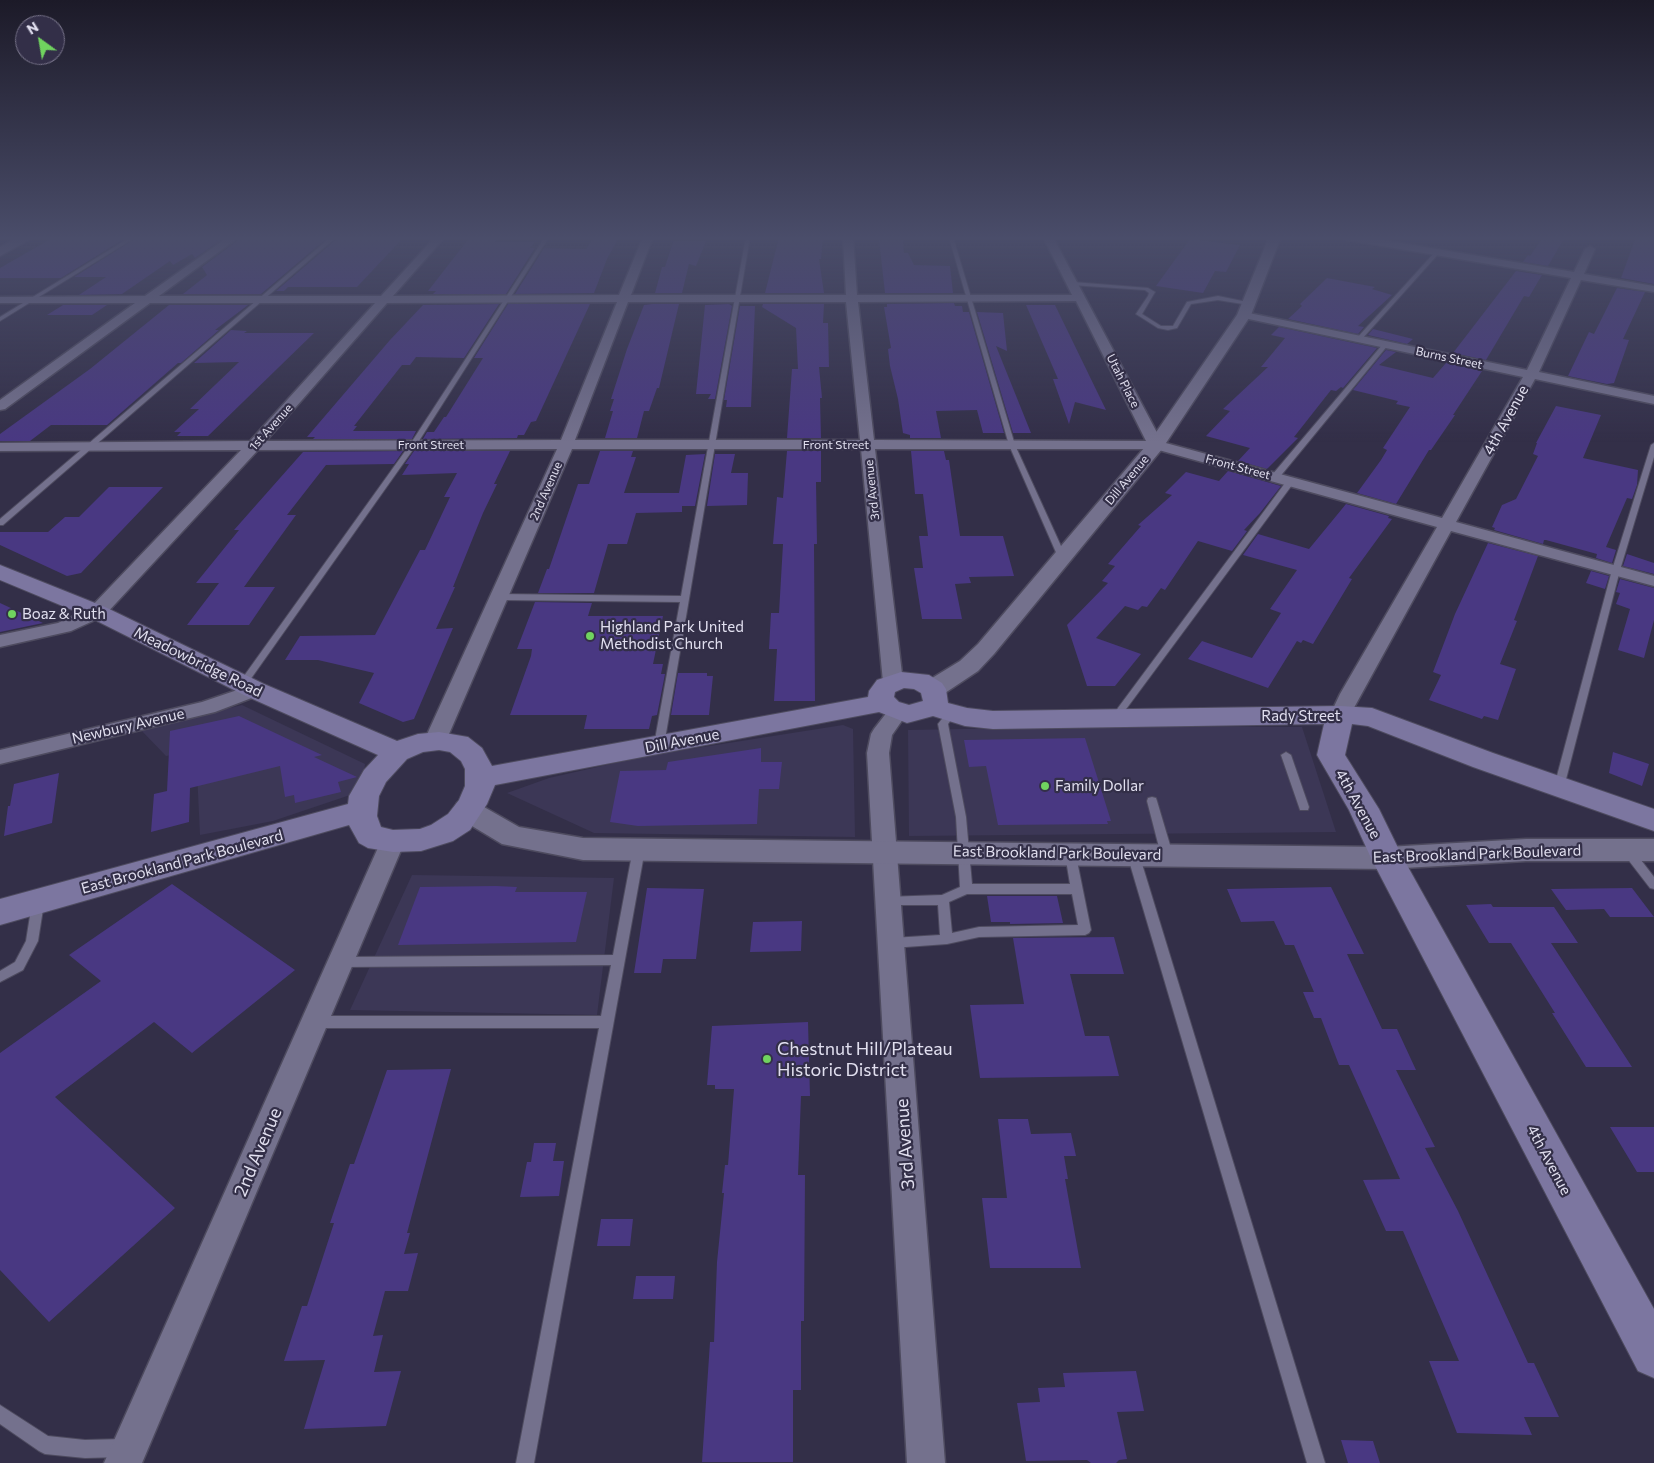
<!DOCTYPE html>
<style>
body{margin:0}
#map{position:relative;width:1654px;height:1463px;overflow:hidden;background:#332f48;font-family:Commissioner,sans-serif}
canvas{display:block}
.north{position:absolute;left:15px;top:15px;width:50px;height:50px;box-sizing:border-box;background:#332f48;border:1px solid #79758b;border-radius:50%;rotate:328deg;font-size:14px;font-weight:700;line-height:20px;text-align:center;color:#e1dfef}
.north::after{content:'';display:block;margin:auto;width:18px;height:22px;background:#70d35f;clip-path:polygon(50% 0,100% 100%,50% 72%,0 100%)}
</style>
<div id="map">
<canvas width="1654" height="1463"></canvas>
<div class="north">N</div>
</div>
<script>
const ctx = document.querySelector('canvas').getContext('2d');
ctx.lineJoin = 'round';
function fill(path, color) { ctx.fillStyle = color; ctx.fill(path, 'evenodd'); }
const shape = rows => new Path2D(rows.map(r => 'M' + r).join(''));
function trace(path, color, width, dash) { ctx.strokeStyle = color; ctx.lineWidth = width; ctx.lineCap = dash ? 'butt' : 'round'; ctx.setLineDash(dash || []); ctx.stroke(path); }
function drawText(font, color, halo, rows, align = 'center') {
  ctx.font = font + ' Commissioner,sans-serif'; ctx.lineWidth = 4.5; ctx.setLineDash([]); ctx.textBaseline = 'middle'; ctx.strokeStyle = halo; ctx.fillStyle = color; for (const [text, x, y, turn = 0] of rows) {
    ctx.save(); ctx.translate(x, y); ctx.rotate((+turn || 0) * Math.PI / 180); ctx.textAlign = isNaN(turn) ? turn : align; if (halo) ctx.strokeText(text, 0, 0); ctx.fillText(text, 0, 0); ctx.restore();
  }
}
fill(shape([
 [242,705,365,764,362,791,273,821,200,835,196,751,166,756,141,730],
 [843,725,853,729,855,837,594,833,507,793,549,778,646,756],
 [1129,726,1302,727,1336,832,909,836,908,730],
 [412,875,614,878,597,1015,350,1010]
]), '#3c3756');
fill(shape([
 [54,237,127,237,61,278,0,278,0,268],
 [138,237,204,237,224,238,195,258,192,254,173,265,170,261,122,294,79,295,106,277,74,277],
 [404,237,357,287,288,287,284,291,276,291,338,238],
 [470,237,499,237,495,242,535,242,530,248,535,248,506,294,433,294,436,291,428,291],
 [594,237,619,237,607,259,594,293,515,294,544,248,586,249],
 [779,237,823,238,821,259,819,259,824,293,765,293],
 [1543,237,1565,237,1548,266,1523,262,1528,255,1530,256],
 [1636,237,1654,237,1654,284,1621,278],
 [241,238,327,238,261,294,183,294,207,275,202,267],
 [1190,239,1240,245,1226,272,1215,271,1203,293,1156,286],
 [879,240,903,240,904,253,908,253,914,265,950,266,953,293,885,293],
 [676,241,706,241,696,266,689,264,682,293,655,293,662,267,665,267,673,242],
 [1516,271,1542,275,1529,297,1524,296,1486,360,1453,353],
 [1327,278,1375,287,1372,289,1392,295,1358,326,1364,327,1358,334,1288,319,1302,306,1300,304],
 [1617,288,1645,292,1623,339,1629,340,1614,383,1607,384,1568,376,1589,332,1594,334],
 [954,303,955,306,962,306,963,312,969,312,1004,433,983,433,977,410,936,411,941,438,910,438,910,435,903,433,898,399,890,366,888,349,891,348,884,307,887,307,887,304],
 [499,304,464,358,416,357,410,365,402,365,354,426,357,426,353,431,416,431,412,439,313,439,315,437,307,437,390,340,423,305],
 [508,304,590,304,536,421,531,422,524,435,518,435,517,438,423,439,427,432,434,432,444,417,446,417,483,358,474,358],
 [652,304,679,304,659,388,657,388,649,411,644,411,637,438,605,438,613,411,610,411,614,399,611,399,627,349,644,305],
 [729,304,732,306,715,399,708,399,711,394,696,394,705,305],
 [763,304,824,304,823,323,828,323,829,367,819,367,822,398,820,398,821,438,787,438,792,369,798,369,796,328,762,307],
 [63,305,107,305,92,315,47,315],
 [169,305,248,305,215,330,219,330,181,363,178,363,107,425,51,425,30,441,0,441,0,434,90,369],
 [1026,305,1055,305,1106,410,1075,402,1069,424,1053,379,1058,379],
 [740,306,755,306,751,407,726,407,727,400,724,400],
 [977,312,1003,313,1007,351,996,346,1031,433,1013,433],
 [1279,327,1377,348,1343,388,1341,387,1336,391,1331,390,1294,437,1298,438,1267,469,1238,461,1250,448,1206,436,1230,411,1223,409,1268,367,1261,367,1285,338,1271,335],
 [1373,329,1413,339,1407,344,1368,335],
 [231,330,247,331,244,333,314,333,208,436,177,436,181,432,174,432,199,409,190,409,239,362,194,363],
 [1386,350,1396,352,1379,365,1433,378,1446,363,1482,371,1453,415,1455,415,1431,450,1429,450,1396,504,1357,493,1381,460,1387,450,1383,448,1410,407,1396,404,1398,401,1353,390],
 [1556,406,1601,415,1583,458,1638,470,1637,485,1632,499,1627,498,1606,547,1616,550,1612,563,1596,558,1597,554,1546,540,1544,540,1543,544,1494,530,1495,528,1492,527,1502,505,1516,499,1538,456,1533,454,1537,443,1536,443],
 [403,451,394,464,326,465,287,515,296,515,244,587,275,587,249,625,187,625,219,583,196,583,239,530,234,530,303,452],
 [414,451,510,451,494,484,497,484,483,513,453,587,455,587,436,629,453,628,414,719,403,722,359,703,374,673,318,660,285,660,300,636,375,635,420,550,425,550,450,497,444,497,457,473,402,475,409,464,405,464],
 [600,451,633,451,631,457,636,457,624,493,679,493,686,455,705,454,695,506,682,506,682,512,636,513,627,544,608,544,594,593,538,593,547,569,549,569,578,484,589,484],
 [787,451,821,451,821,482,816,482,817,544,814,544,815,701,774,701,777,649,769,649,771,613,779,613,783,544,773,544,777,497,783,498],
 [911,451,944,451,946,460,949,460,960,536,1003,536,1014,576,969,577,971,583,955,584,962,619,922,619,914,568,923,568,919,536,928,536,923,494,915,494],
 [715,454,735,454,731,473,748,473,747,505,707,506],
 [1228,471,1281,486,1260,513,1244,530,1247,531,1232,551,1198,541,1165,590,1161,588,1147,607,1142,606,1138,610,1125,606,1096,638,1141,654,1115,686,1087,686,1067,625,1108,583,1102,581,1115,566,1108,564,1141,526,1138,525,1172,495,1165,493,1186,472,1219,481],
 [109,487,163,487,81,573,67,576,0,545,0,532,48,532,65,517,79,517],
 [1346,504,1389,516,1388,518,1392,519,1349,578,1352,579,1313,644,1303,640,1301,643,1297,641,1268,688,1188,659,1202,641,1252,658,1281,613,1270,609,1297,570,1243,555,1258,534,1309,549],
 [1488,543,1538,556,1514,620,1517,621,1500,664,1516,669,1498,720,1484,716,1482,719,1429,700,1441,675,1433,672,1455,614],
 [1627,554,1654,563,1654,574,1623,566],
 [1591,571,1609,576,1605,589,1586,583],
 [1620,579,1654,588,1654,620,1644,658,1618,650,1630,609,1616,604,1620,593,1616,592],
 [535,602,592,603,588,616,663,616,653,664,663,664,661,674,665,674,657,715,652,716,649,729,584,729,587,715,510,715,531,656,532,649,517,649],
 [0,603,43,623,0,632],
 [678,673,707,673,707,676,713,676,709,715,671,715],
 [239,716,322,755,314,757,357,777,338,782,341,792,295,803,294,795,285,797,280,766,190,788,189,822,151,832,154,794,167,791,170,731],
 [1085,738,1111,821,1107,821,1108,824,998,825,986,766,969,767,964,740],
 [761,748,761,762,782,762,779,789,759,789,757,824,638,826,610,822,620,771,666,770,668,762],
 [1613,752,1649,764,1642,786,1609,773],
 [59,773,52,823,4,836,8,806,10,806,14,784],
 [172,884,295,970,192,1053,154,1022,55,1097,175,1208,49,1322,0,1270,0,1053,101,981,69,955],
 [496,886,517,887,515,892,587,892,576,942,398,945,420,887],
 [1331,887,1364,954,1347,954,1382,1029,1397,1029,1416,1070,1396,1070,1435,1147,1425,1148,1458,1211,1528,1363,1534,1363,1559,1417,1524,1417,1532,1435,1457,1433,1429,1361,1459,1361,1403,1231,1386,1231,1363,1180,1400,1179,1349,1065,1339,1065,1321,1018,1314,1018,1303,992,1314,992,1294,945,1285,945,1274,921,1241,922,1227,889],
 [647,888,704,889,696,959,663,959,661,973,634,973],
 [1632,888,1654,917,1610,917,1604,909,1566,910,1551,889],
 [987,896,1057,896,1063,923,1010,924,1010,922,991,922],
 [1491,904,1493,907,1554,907,1578,943,1551,943,1632,1067,1586,1067,1552,1013,1555,1013,1511,943,1489,943,1466,905],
 [802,921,801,951,750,952,753,922],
 [1114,937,1124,974,1070,974,1085,1036,1109,1036,1119,1076,980,1078,970,1005,1024,1004,1013,938],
 [808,1022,810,1096,801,1096,798,1175,805,1175,804,1321,801,1321,801,1390,793,1390,793,1462,702,1462,710,1342,714,1342,717,1262,724,1193,722,1193,725,1165,728,1165,734,1089,715,1089,715,1085,707,1085,712,1026],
 [451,1069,407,1233,410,1233,404,1254,418,1253,408,1291,385,1291,373,1336,383,1335,374,1372,401,1371,386,1426,304,1429,325,1360,284,1361,302,1306,307,1306,334,1223,330,1223,350,1164,354,1164,387,1070],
 [998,1119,1028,1119,1031,1134,1071,1133,1076,1156,1064,1156,1068,1179,1065,1179,1081,1268,990,1268,982,1198,1007,1198],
 [1610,1127,1654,1127,1654,1172,1637,1172],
 [534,1143,556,1143,553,1161,564,1161,559,1196,520,1197,527,1162,531,1162],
 [601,1219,633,1219,630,1246,597,1246],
 [636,1276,675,1276,673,1299,633,1299],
 [1136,1371,1144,1411,1117,1412,1127,1459,1119,1460,1116,1463,1091,1463,1087,1460,1026,1461,1017,1403,1040,1402,1038,1388,1065,1387,1063,1373],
 [1341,1440,1373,1441,1380,1463,1348,1463]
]), '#493882');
const service = shape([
 [131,237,136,237,0,321,0,317,131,237],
 [331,237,336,237,3,525,0,525,0,519,331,237],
 [545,237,549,237,417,444,245,687,239,687,237,685,239,683,411,443,545,237],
 [746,237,750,237,689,599,664,745,659,748,654,745,680,602,499,600,495,597,499,594,681,596,746,237],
 [949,237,953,237,1015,445,1066,557,1065,559,1059,559,1058,557,1009,445,949,237],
 [1436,251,1440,252,1361,340,1357,340,1357,338,1436,251],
 [1073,282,1148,288,1155,292,1142,314,1161,326,1173,326,1187,302,1218,296,1252,303,1249,305,1218,300,1191,304,1177,328,1168,330,1158,328,1136,314,1148,296,1149,293,1145,290,1071,285,1073,282],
 [1383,344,1388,345,1278,479,1272,479,1272,475,1383,344],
 [1654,443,1654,457,1620,570,1564,787,1563,790,1559,791,1555,790,1554,787,1612,570,1651,445,1654,443],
 [1288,479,1295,481,1118,720,1112,720,1110,718,1112,716,1288,479],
 [951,710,956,713,948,724,966,817,972,884,1070,884,1065,854,1067,851,1075,851,1091,930,1089,933,1085,935,979,937,947,944,892,948,888,947,886,943,888,939,892,938,940,935,938,905,889,905,885,903,883,900,885,897,942,895,960,887,956,817,938,724,948,711,951,710],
 [967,894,1072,894,1078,925,979,927,952,933,949,902,967,894],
 [1286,752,1291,755,1309,807,1308,810,1300,810,1299,807,1281,755,1286,752],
 [1152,797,1156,798,1157,801,1173,855,1171,858,1167,859,1163,858,1161,855,1147,801,1148,798,1152,797],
 [639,845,643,846,645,849,534,1463,516,1463,599,1028,316,1028,311,1026,309,1022,311,1018,316,1016,601,1016,611,965,342,967,338,966,336,962,338,958,342,957,613,955,633,849,635,846,639,845],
 [1627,846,1631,847,1654,877,1654,889,1650,888,1623,853,1621,850,1623,847,1627,846],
 [1133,850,1137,851,1139,854,1325,1463,1307,1463,1127,854,1129,851,1133,850],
 [38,898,42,900,44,903,38,941,23,970,0,982,0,971,15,962,26,941,32,903,34,900,38,898],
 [0,1405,48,1436,85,1440,123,1439,129,1442,132,1448,129,1454,123,1457,85,1458,45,1454,39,1451,0,1424,0,1405]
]);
const minor = shape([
 [228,237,239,237,159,296,381,296,435,237,445,237,393,296,619,295,643,237,653,237,631,295,846,295,843,237,853,237,857,295,1072,295,1043,237,1053,237,1162,442,1442,518,1523,377,1244,318,1238,315,1244,312,1527,370,1571,278,1347,240,1342,237,1365,237,1574,272,1585,249,1590,246,1595,249,1584,274,1654,286,1654,292,1581,280,1539,372,1654,396,1654,404,1535,379,1456,522,1654,576,1654,586,1451,531,1350,715,1347,720,1340,722,1333,720,1330,715,1340,694,1437,527,1155,449,875,449,903,682,900,686,893,688,886,686,883,682,861,449,572,449,446,741,443,746,435,748,427,746,424,741,557,449,258,450,104,616,71,631,0,647,0,635,58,623,90,608,241,450,0,451,0,443,250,441,375,303,150,303,5,409,0,410,0,400,135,303,0,303,0,297,145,296,228,237],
 [1076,301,1146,441,874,440,858,302,1076,301],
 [617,302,561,440,266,441,387,303,617,302],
 [628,302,846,302,860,440,575,440,628,302],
 [255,684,262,686,265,690,262,694,215,712,0,764,0,750,202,702,255,684],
 [898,705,905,707,908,712,892,735,889,753,945,1463,907,1463,867,753,871,734,874,729,891,707,898,705],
 [393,832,401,835,405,841,142,1463,104,1463,381,841,385,835,393,832]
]);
const tertiary = shape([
 [19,237,34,237,0,256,0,247,19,237],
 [1269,237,1281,237,1251,315,1162,449,994,654,978,671,942,695,933,697,924,695,920,689,924,683,960,661,978,644,1150,441,1237,315,1269,237],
 [467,800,477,803,519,827,583,838,1387,847,1526,839,1654,839,1654,861,1526,861,1387,869,583,860,502,844,457,817,453,810,457,803,467,800]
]);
const secondary = shape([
 [0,565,105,607,264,684,397,741,418,734,439,732,468,737,482,748,492,766,868,697,869,691,877,680,901,672,929,675,942,683,946,689,948,703,967,708,993,711,1340,706,1372,708,1493,753,1654,809,1654,831,1473,767,1368,726,1352,724,1345,755,1379,809,1403,858,1654,1309,1654,1378,1638,1371,1371,858,1349,810,1317,755,1324,724,993,729,965,726,933,716,907,723,879,712,495,785,487,804,470,830,453,841,421,851,393,852,368,848,359,843,349,825,0,925,0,899,348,804,349,796,364,770,378,755,246,696,89,617,0,580,0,565],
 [904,688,914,689,921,693,923,701,909,705,899,702,894,697,895,692,904,688],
 [439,750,450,752,461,761,465,769,465,786,459,800,448,814,431,825,420,829,393,830,381,827,377,816,379,796,386,782,407,759,423,752,439,750]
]);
trace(service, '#4e4b5f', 2);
trace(minor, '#4e4b5f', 3);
trace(tertiary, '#4e4b5f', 3);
trace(secondary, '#4e4b5f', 2);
fill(service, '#74718d');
fill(minor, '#74718d');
fill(tertiary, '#74718d');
fill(secondary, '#7c76a0');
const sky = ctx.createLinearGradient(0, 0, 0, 442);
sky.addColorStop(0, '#1c1a28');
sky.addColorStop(0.54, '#4a4d6a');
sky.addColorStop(1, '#4a4d6a00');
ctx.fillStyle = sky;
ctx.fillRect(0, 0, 1654, 442);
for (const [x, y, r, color] of [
 [12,614,5,"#70d35f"],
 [590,636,5,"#70d35f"],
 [1045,786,5,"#70d35f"],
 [767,1059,5,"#70d35f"]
]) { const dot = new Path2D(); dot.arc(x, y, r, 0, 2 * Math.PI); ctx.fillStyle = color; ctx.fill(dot); trace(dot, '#332f48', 2); }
drawText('12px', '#e1dfef', '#332f48', [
 ["Burns Street",1449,358,12],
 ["Utah Place",1123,381,63],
 ["1st Avenue",271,427,-48],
 ["Front Street",431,445],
 ["Front Street",836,445],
 ["Front Street",1238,467,15],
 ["Dill Avenue",1127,480,-50],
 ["3rd Avenue",872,490,-96],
 ["2nd Avenue",546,491,-66]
]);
drawText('15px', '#e1dfef', '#332f48', [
 ["4th Avenue",1506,420,-61],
 ["Meadowbridge Road",198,662,26],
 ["Rady Street",1301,716],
 ["Newbury Avenue",128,726,-13],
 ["Dill Avenue",682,741,-11],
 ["4th Avenue",1358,804,61],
 ["East Brookland Park Boulevard",1057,853,1],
 ["East Brookland Park Boulevard",1477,854,-2],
 ["East Brookland Park Boulevard",182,862,-15],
 ["4th Avenue",1549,1160,62]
]);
drawText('15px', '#e1dfef', '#332f48', [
 ["Boaz & Ruth",22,614],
 ["Highland Park United",600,627],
 ["Methodist Church",600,644],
 ["Family Dollar",1055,786]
], 'left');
drawText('18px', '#e1dfef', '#332f48', [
 ["Chestnut Hill/Plateau",777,1049],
 ["Historic District",777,1070]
], 'left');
drawText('18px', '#e1dfef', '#332f48', [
 ["3rd Avenue",905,1144,-94],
 ["2nd Avenue",258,1152,-67]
]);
</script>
